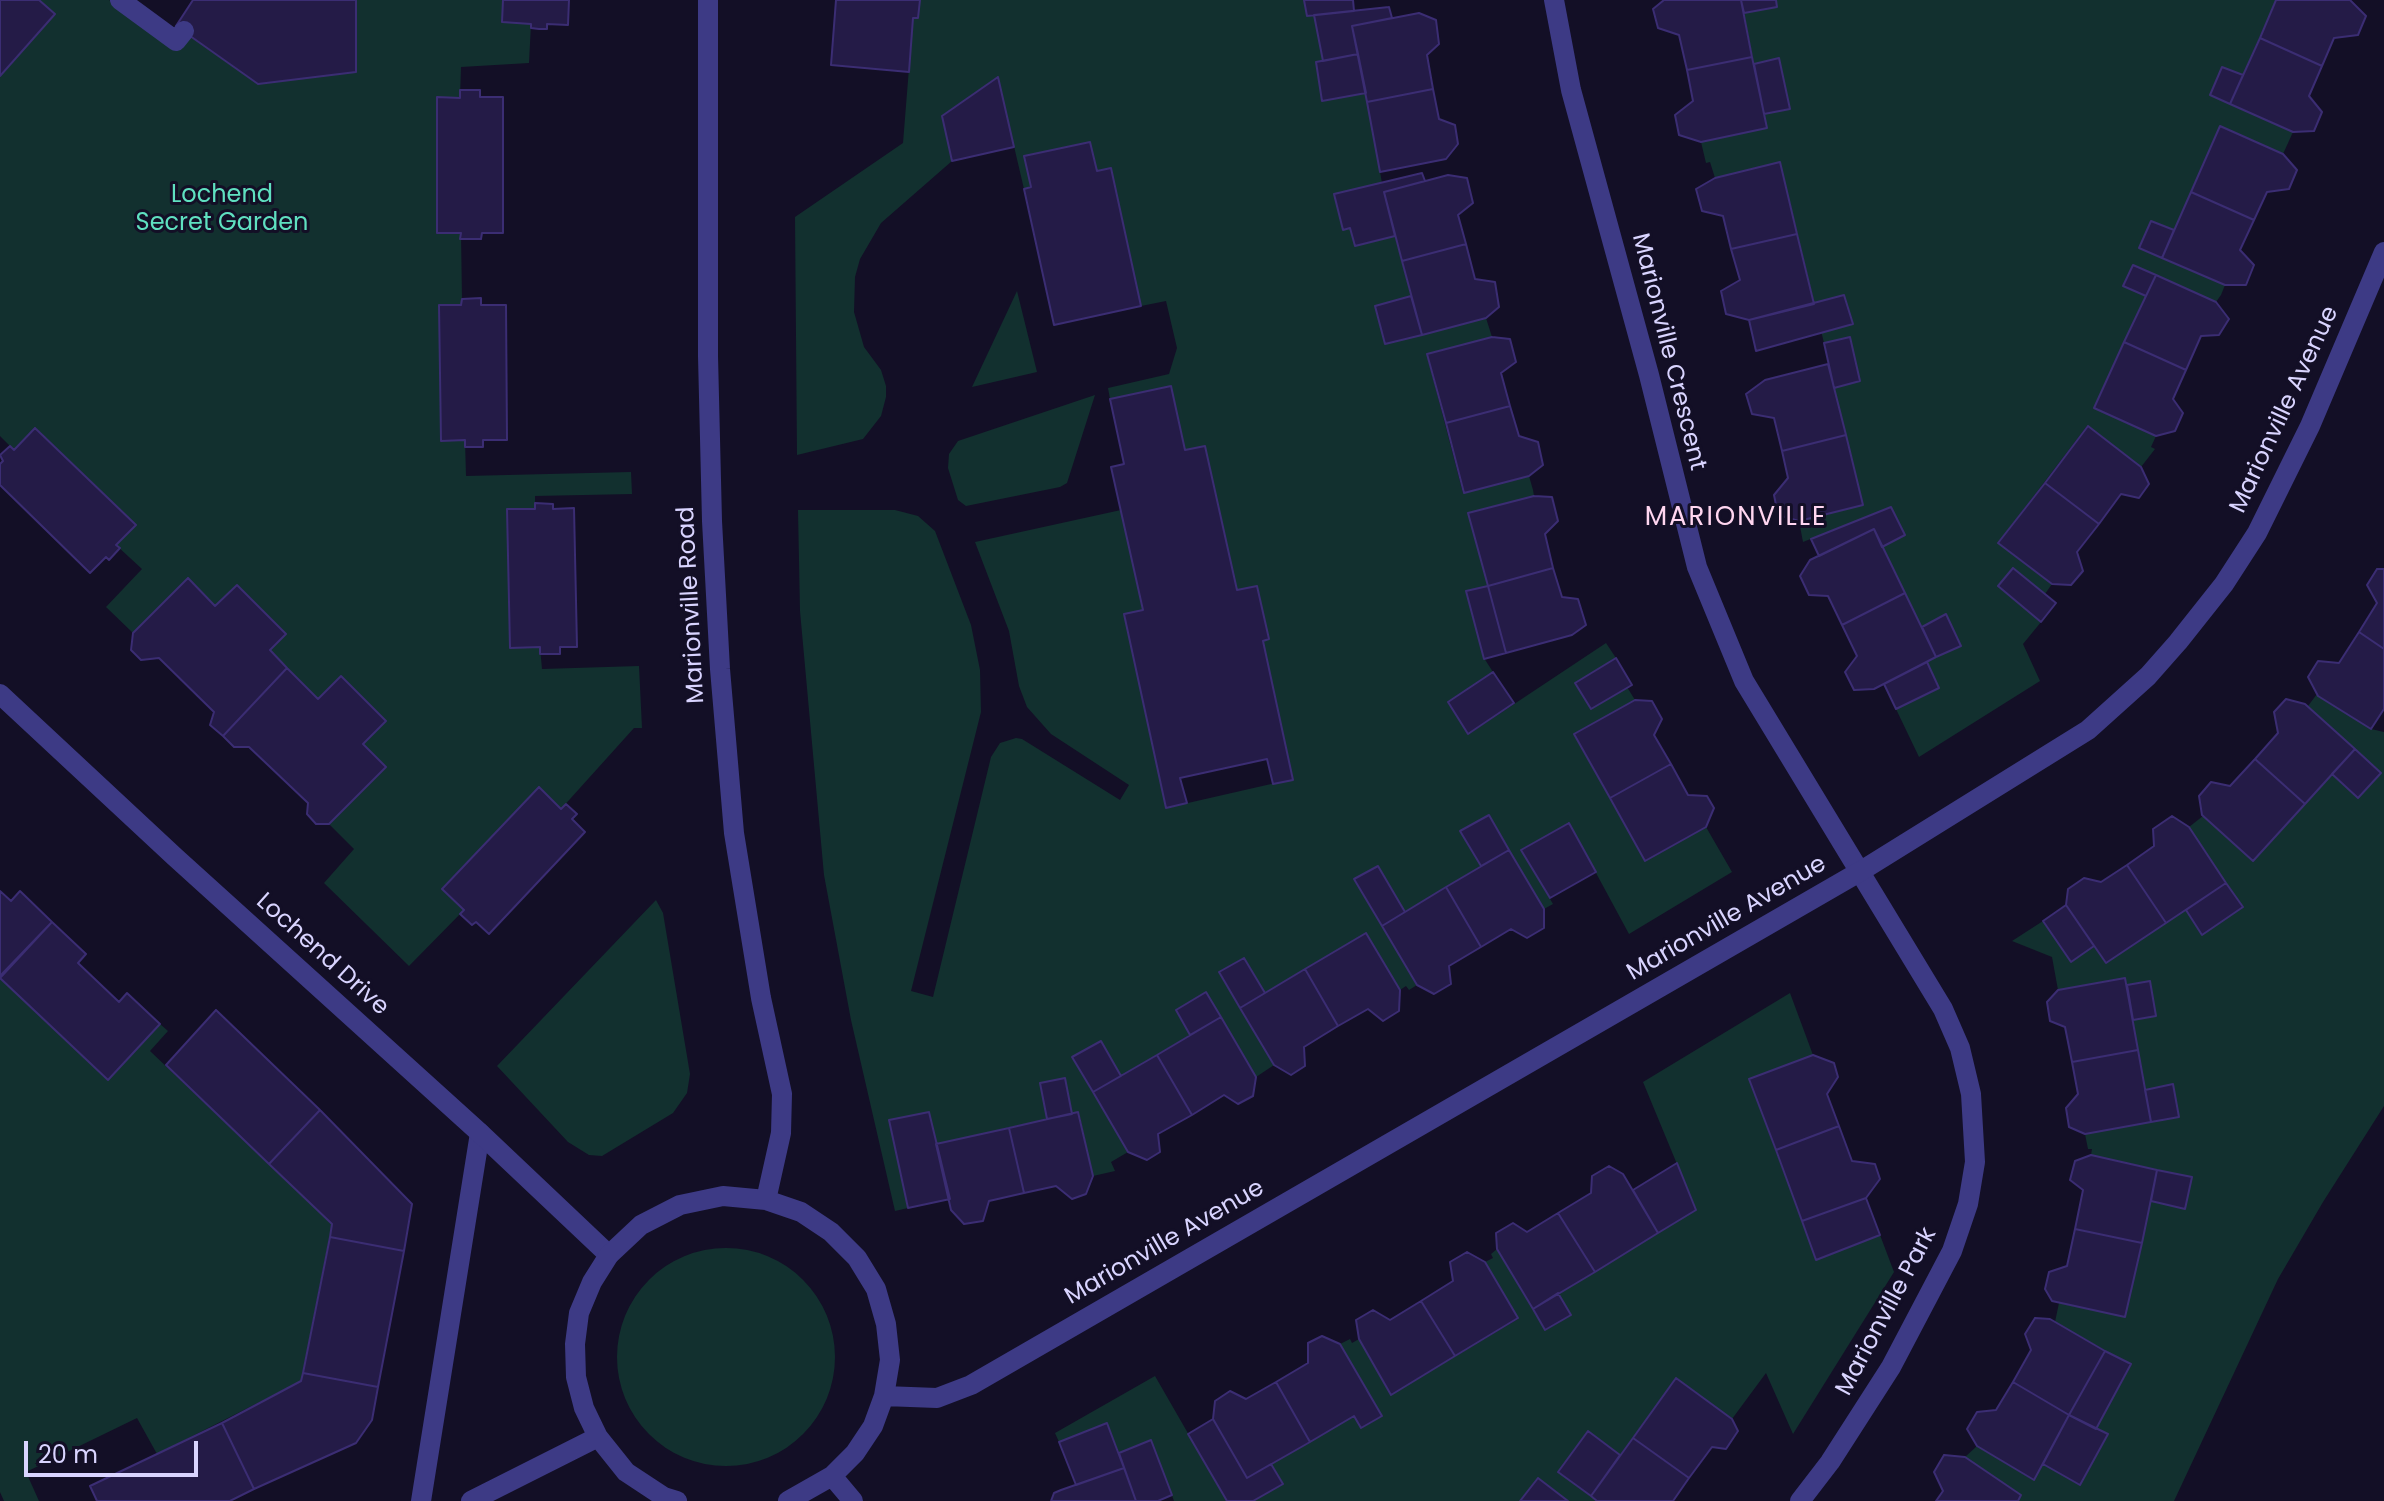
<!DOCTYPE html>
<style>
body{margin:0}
#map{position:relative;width:2384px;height:1501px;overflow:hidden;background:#130f26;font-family:Poppins,sans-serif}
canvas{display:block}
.scale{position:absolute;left:24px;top:1441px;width:174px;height:36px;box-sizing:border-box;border:4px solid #d9d4ff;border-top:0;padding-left:10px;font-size:24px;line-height:28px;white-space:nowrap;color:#d9d4ff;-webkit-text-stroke:6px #130f26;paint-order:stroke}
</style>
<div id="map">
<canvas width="2384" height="1501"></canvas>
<div class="scale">20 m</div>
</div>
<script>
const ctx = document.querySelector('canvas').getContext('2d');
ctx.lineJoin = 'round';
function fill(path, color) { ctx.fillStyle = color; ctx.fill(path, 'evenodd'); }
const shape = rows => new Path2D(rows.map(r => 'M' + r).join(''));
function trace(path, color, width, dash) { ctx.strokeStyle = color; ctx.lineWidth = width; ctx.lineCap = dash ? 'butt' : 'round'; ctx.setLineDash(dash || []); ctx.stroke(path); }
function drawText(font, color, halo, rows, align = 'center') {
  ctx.font = font + ' Poppins,sans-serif'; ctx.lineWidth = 6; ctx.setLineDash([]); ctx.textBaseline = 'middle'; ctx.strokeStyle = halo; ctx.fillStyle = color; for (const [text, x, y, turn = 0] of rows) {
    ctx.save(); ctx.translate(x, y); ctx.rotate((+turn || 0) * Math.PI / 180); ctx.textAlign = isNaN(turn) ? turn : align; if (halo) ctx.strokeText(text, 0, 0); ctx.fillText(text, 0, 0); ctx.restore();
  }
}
fill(shape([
 [39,0,109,0,167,41,176,26,356,72,356,0,503,0,502,22,531,24,529,63,461,67,460,98,437,98,437,232,461,233,462,299,461,305,439,306,441,440,465,440,466,476,631,472,632,494,535,496,535,509,508,510,510,648,540,647,542,669,639,666,642,728,634,728,561,809,538,788,442,888,464,910,409,966,324,883,354,849,329,824,386,767,363,744,386,721,341,676,318,699,270,650,286,634,237,585,215,606,188,579,133,633,106,607,142,569,116,545,136,525,36,428,14,450,0,436,0,76,55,14],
 [920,0,1304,0,1307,16,1314,15,1323,61,1316,63,1322,101,1366,93,1382,183,1334,195,1343,229,1350,228,1355,246,1395,236,1411,296,1375,306,1385,344,1486,318,1492,337,1427,355,1463,493,1529,476,1533,490,1534,496,1469,514,1488,586,1466,592,1484,658,1493,672,1448,703,1469,734,1606,643,1616,658,1575,683,1591,709,1627,687,1635,700,1574,734,1645,861,1706,827,1732,872,1629,934,1569,823,1521,850,1553,904,1544,909,1488,815,1461,832,1481,866,1405,912,1378,866,1354,879,1417,985,1409,990,1406,986,1400,990,1366,933,1265,993,1243,958,1219,973,1274,1065,1256,1077,1206,992,1176,1010,1190,1035,1121,1076,1101,1041,1073,1057,1128,1152,1111,1162,1115,1171,1093,1176,1079,1113,1072,1114,1064,1078,1040,1083,1047,1119,936,1144,929,1112,889,1120,908,1208,895,1211,851,1020,824,875,800,611,798,510,895,510,918,516,935,531,971,625,980,670,981,712,911,991,933,997,991,757,1000,743,1016,738,1022,739,1120,800,1129,785,1051,734,1027,707,1019,686,1009,631,975,542,1121,510,1143,610,1124,615,1166,808,1293,779,1263,641,1268,639,1237,590,1205,447,1185,450,1171,386,1110,399,1108,388,1169,374,1177,348,1166,301,1141,306,1111,169,1024,189,998,78,942,116,952,161,881,223,860,259,855,277,854,312,864,347,881,370,886,386,886,397,881,416,863,439,797,455,795,217,903,143,913,18,918,17],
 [1776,0,2276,0,2243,75,2222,67,2210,94,2293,132,2283,154,2220,126,2174,230,2151,221,2140,247,2225,285,2221,295,2216,302,2133,265,2124,286,2146,296,2156,436,2151,447,2155,449,2141,467,2087,426,1998,543,2052,584,2045,594,2013,568,1998,586,2041,622,2023,644,2040,681,1919,757,1896,709,1939,688,1927,662,1961,645,1946,615,1922,627,1882,547,1905,535,1891,507,1803,542,1799,521,1863,504,1834,388,1860,381,1850,338,1824,343,1780,162,1715,178,1710,162,1706,163,1701,142,1767,128,1764,114,1790,109,1779,59,1754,64,1744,13,1776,7],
 [1017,291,1037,372,972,387],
 [1095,395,1067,483,1060,487,966,506,958,500,948,468,949,454,958,441],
 [2317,694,2371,729,2384,732,2384,1106,2323,1202,2278,1279,2174,1501,2018,1501,2021,1495,1965,1457,1977,1446,2033,1480,2043,1464,2081,1484,2108,1434,2096,1429,2131,1365,2055,1322,2059,1303,2125,1317,2151,1201,2185,1208,2191,1177,2091,1155,2092,1149,2088,1149,2085,1134,2179,1117,2173,1085,2145,1090,2133,1020,2156,1016,2150,981,2127,985,2125,978,2058,990,2052,957,2012,941,2043,921,2071,961,2094,946,2186,910,2202,935,2242,908,2189,827,2203,816,2253,861,2332,774,2358,798,2381,773,2308,706],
 [656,900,663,913,690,1074,687,1093,673,1113,602,1156,589,1155,568,1142,497,1066],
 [0,978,108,1080,160,1024,168,1031,150,1051,332,1224,301,1381,157,1454,137,1418,26,1472,39,1501,4,1501,0,1492],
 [1790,993,1813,1055,1749,1079,1816,1259,1880,1235,1894,1272,1793,1434,1766,1373,1732,1419,1676,1379,1620,1455,1588,1431,1558,1472,1597,1501,1253,1501,1283,1484,1271,1464,1354,1416,1362,1428,1382,1416,1340,1344,1350,1339,1352,1343,1359,1339,1392,1394,1518,1319,1485,1262,1493,1258,1491,1254,1497,1249,1546,1330,1571,1315,1558,1293,1696,1210,1643,1082],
 '617 1357a109 109 0 1 1 218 0a109 109 0 1 1-218 0Z',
 [1155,1376,1227,1501,1174,1501,1151,1440,1119,1453,1107,1423,1059,1442,1055,1433]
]), '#12302f');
const building = shape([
 [0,0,39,0,55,14,0,76,0,0],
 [193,0,356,0,356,72,258,84,176,26,193,0],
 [503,0,569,0,568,25,547,24,547,29,539,29,531,28,531,24,502,22,503,0],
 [836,0,920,0,918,18,913,18,909,72,831,65,836,0],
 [1304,0,1353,0,1354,11,1307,16,1304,0],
 [1664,0,1741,0,1752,57,1687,70,1679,35,1658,28,1653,9,1664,0],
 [1741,0,1776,0,1777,7,1744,13,1741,0],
 [2276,0,2350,0,2366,16,2358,35,2334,38,2322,66,2260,38,2276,0],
 [1389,7,1392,18,1352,26,1358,54,1323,61,1314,15,1389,7],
 [1419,13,1436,20,1439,44,1427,55,1433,89,1367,102,1352,26,1419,13],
 [2260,38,2322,66,2309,96,2322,112,2314,131,2293,132,2230,104,2260,38],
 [1358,54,1366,93,1322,101,1316,62,1358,54],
 [1752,57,1767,128,1701,142,1679,135,1675,115,1693,101,1687,70,1752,57],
 [1779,58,1790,109,1764,114,1754,64,1779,58],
 [2222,67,2243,75,2230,104,2210,95,2222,67],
 [998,77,1014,147,952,161,942,116,998,77],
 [1433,89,1439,119,1455,125,1458,144,1446,159,1380,172,1367,102,1433,89],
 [460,90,480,90,480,97,503,97,503,233,482,233,481,239,460,239,461,233,437,233,437,97,460,98,460,90],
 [2220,126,2283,154,2297,170,2289,189,2267,192,2254,220,2191,192,2220,126],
 [1090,142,1097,171,1111,168,1141,306,1054,325,1024,189,1031,187,1024,156,1090,142],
 [1780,162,1797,234,1731,249,1723,216,1702,211,1696,189,1715,178,1780,162],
 [1422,173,1425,181,1384,192,1395,236,1355,246,1350,228,1343,230,1334,194,1422,173],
 [1448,175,1467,178,1473,203,1458,215,1466,244,1402,261,1384,192,1448,175],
 [2191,192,2254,220,2240,250,2254,265,2246,285,2225,285,2162,258,2191,192],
 [2151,221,2174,230,2162,258,2139,248,2151,221],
 [1797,234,1814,304,1749,320,1726,314,1721,291,1740,280,1731,249,1797,234],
 [1466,244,1475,279,1495,282,1499,307,1486,318,1422,335,1402,261,1466,244],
 [2133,265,2156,275,2146,296,2123,286,2133,265],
 [2156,275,2216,302,2229,319,2219,335,2201,336,2186,370,2124,342,2156,275],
 [1844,295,1853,324,1756,351,1749,320,1844,295],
 [1411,296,1422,335,1385,344,1375,306,1411,296],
 [481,298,481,305,506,305,507,440,483,440,483,447,465,447,465,440,441,441,439,305,461,305,462,299,481,298],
 [1492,337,1510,339,1516,362,1501,373,1510,406,1446,423,1427,354,1492,337],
 [1850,337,1860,381,1834,388,1824,343,1850,337],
 [2124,342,2186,370,2173,399,2183,413,2175,431,2156,436,2094,408,2124,342],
 [1828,364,1846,435,1782,451,1774,418,1752,414,1746,394,1765,380,1828,364],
 [1171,386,1185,450,1205,446,1237,590,1257,586,1269,639,1263,641,1293,780,1273,784,1267,759,1180,778,1187,803,1166,808,1124,614,1143,610,1111,467,1124,464,1110,399,1171,386],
 [1510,406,1519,436,1538,442,1543,465,1529,476,1464,493,1446,423,1510,406],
 [2088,426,2141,467,2149,484,2139,498,2121,494,2099,524,2045,483,2088,426],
 [35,428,136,525,116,545,120,548,109,560,106,557,90,573,0,485,0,464,3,461,0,455,10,446,14,450,35,428],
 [1846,435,1863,505,1799,521,1778,515,1774,495,1788,478,1782,451,1846,435],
 [2045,483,2099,524,2077,552,2083,571,2071,585,2052,584,1998,543,2045,483],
 [1534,496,1552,497,1558,521,1545,534,1553,568,1488,586,1468,513,1534,496],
 [535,503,553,504,553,509,574,508,577,647,560,647,560,654,540,654,540,647,510,648,507,509,535,509,535,503],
 [1891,507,1905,535,1882,547,1874,529,1819,556,1811,539,1891,507],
 [1874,529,1905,593,1842,625,1828,596,1809,595,1800,576,1810,560,1874,529],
 [1553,568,1562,597,1578,599,1586,625,1572,635,1506,653,1488,586,1553,568],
 [2013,568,2056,603,2041,622,1998,586,2013,568],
 [2377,569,2384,569,2384,649,2359,632,2377,603,2367,585,2377,569],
 [188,578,215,606,237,585,286,634,270,650,287,668,223,736,210,725,214,712,159,658,141,660,131,650,133,633,188,578],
 [1488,586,1506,653,1484,659,1466,591,1488,586],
 [1905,593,1936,657,1874,689,1854,690,1845,672,1857,656,1842,625,1905,593],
 [1946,614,1961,646,1936,657,1922,627,1946,614],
 [2359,632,2384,649,2384,709,2371,729,2318,696,2308,677,2318,661,2339,663,2359,632],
 [1616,658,1632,685,1591,709,1575,683,1616,658],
 [1927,662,1939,688,1896,709,1884,684,1927,662],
 [287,668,318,699,341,676,386,721,363,744,386,767,329,824,316,824,307,814,308,803,249,747,234,747,223,736,287,668],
 [1493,672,1514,703,1468,734,1448,702,1493,672],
 [2286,699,2305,704,2355,749,2305,804,2255,759,2278,733,2274,712,2286,699],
 [1635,700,1652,701,1662,719,1654,735,1671,764,1610,798,1574,734,1635,700],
 [2355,749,2381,773,2358,798,2332,774,2355,749],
 [2255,759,2305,804,2253,861,2202,815,2199,796,2211,782,2230,786,2255,759],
 [1671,764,1688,795,1707,796,1714,808,1706,827,1645,861,1610,798,1671,764],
 [539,787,561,809,566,804,577,814,572,819,585,832,489,934,476,922,472,925,460,914,464,910,442,889,539,787],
 [1489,815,1509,850,1481,866,1460,831,1489,815],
 [2172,816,2189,827,2226,883,2166,923,2127,865,2154,846,2153,829,2172,816],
 [1569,823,1596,872,1550,898,1521,850,1569,823],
 [1509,850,1544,909,1544,928,1527,938,1511,929,1481,947,1446,887,1509,850],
 [2127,865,2166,923,2106,963,2066,905,2068,889,2084,878,2101,882,2127,865],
 [1378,866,1405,912,1382,926,1354,879,1378,866],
 [2226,883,2243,907,2202,935,2186,910,2226,883],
 [1446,887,1481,947,1449,966,1451,984,1434,994,1417,985,1382,926,1446,887],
 [0,891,11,901,20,891,52,922,0,976,0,891],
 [2066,905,2094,946,2071,962,2043,921,2066,905],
 [52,922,86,954,78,963,119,1002,127,993,160,1024,108,1080,0,978,52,922],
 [1366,933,1400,990,1399,1011,1383,1021,1368,1009,1338,1026,1305,969,1366,933],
 [1244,958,1265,993,1240,1008,1219,972,1244,958],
 [1305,969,1338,1026,1304,1047,1305,1066,1291,1075,1274,1065,1240,1008,1305,969],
 [2125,978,2138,1050,2072,1062,2065,1027,2050,1021,2047,1002,2058,990,2125,978],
 [2150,981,2156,1016,2133,1020,2127,985,2150,981],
 [1206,992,1221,1017,1190,1035,1176,1010,1206,992],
 [216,1010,320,1110,269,1164,166,1065,216,1010],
 [1221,1017,1256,1077,1253,1096,1238,1104,1224,1095,1192,1115,1157,1055,1221,1017],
 [1101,1041,1121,1076,1093,1092,1072,1057,1101,1041],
 [2138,1050,2151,1122,2085,1134,2069,1127,2066,1108,2078,1094,2072,1062,2138,1050],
 [1157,1055,1192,1115,1158,1134,1160,1152,1147,1160,1128,1152,1093,1092,1157,1055],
 [1813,1055,1834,1063,1838,1077,1827,1094,1839,1126,1776,1150,1749,1079,1813,1055],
 [1065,1078,1072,1114,1047,1119,1040,1083,1065,1078],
 [2173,1084,2179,1117,2151,1122,2145,1090,2173,1084],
 [320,1110,412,1204,404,1251,330,1237,332,1224,269,1164,320,1110],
 [929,1112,950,1199,908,1208,889,1120,929,1112],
 [1078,1112,1093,1176,1086,1194,1072,1199,1056,1186,1024,1193,1009,1128,1078,1112],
 [1839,1126,1852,1161,1875,1164,1880,1179,1866,1198,1802,1221,1776,1150,1839,1126],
 [1009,1128,1024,1193,989,1201,983,1221,964,1224,951,1210,936,1144,1009,1128],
 [2091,1155,2157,1170,2142,1243,2075,1229,2083,1190,2070,1180,2075,1161,2091,1155],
 [1677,1163,1696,1210,1658,1233,1633,1190,1677,1163],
 [1609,1166,1623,1174,1658,1233,1595,1272,1558,1213,1591,1193,1592,1176,1609,1166],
 [2157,1170,2192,1177,2185,1209,2151,1201,2157,1170],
 [1866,1198,1880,1235,1816,1260,1802,1221,1866,1198],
 [1558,1213,1595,1272,1533,1309,1497,1249,1496,1233,1513,1223,1527,1232,1558,1213],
 [2075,1229,2142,1243,2125,1317,2052,1301,2045,1289,2049,1272,2067,1266,2075,1229],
 [330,1237,404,1251,378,1387,303,1373,330,1237],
 [1467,1252,1485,1262,1518,1318,1455,1356,1421,1301,1453,1281,1450,1262,1467,1252],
 [1558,1293,1571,1315,1545,1330,1533,1309,1558,1293],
 [1421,1301,1455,1356,1391,1395,1359,1339,1356,1320,1373,1310,1390,1320,1421,1301],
 [2035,1318,2050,1319,2105,1351,2069,1415,2013,1382,2031,1350,2025,1334,2035,1318],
 [1322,1336,1340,1344,1382,1416,1361,1428,1354,1416,1310,1442,1276,1382,1308,1363,1308,1343,1322,1336],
 [2105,1351,2131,1364,2096,1429,2069,1415,2105,1351],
 [303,1373,378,1387,372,1420,356,1443,254,1489,222,1423,301,1381,303,1373],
 [1676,1378,1732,1419,1738,1431,1726,1449,1712,1447,1689,1478,1633,1438,1676,1378],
 [1276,1382,1310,1442,1247,1478,1213,1419,1215,1401,1230,1391,1246,1399,1276,1382],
 [2013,1382,2069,1415,2034,1480,1977,1446,1967,1429,1977,1412,1996,1410,2013,1382],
 [2069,1415,2108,1434,2080,1485,2043,1464,2069,1415],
 [1213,1419,1247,1478,1271,1464,1283,1484,1253,1501,1227,1501,1188,1434,1213,1419],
 [222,1423,254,1489,230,1501,97,1501,90,1486,222,1423],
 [1107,1423,1124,1468,1076,1485,1059,1442,1107,1423],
 [1588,1431,1620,1455,1591,1496,1558,1472,1588,1431],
 [1633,1438,1689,1478,1673,1501,1597,1501,1591,1496,1633,1438],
 [1151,1440,1172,1495,1158,1501,1136,1501,1119,1453,1151,1440],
 [1944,1455,1965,1457,2021,1495,2018,1501,1936,1501,1943,1491,1934,1472,1944,1455],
 [1124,1468,1136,1501,1051,1501,1054,1493,1061,1490,1124,1468],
 [1538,1478,1568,1501,1520,1501,1538,1478]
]);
fill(building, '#241b47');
trace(building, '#3b2d73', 2);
trace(shape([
 [120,0,176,41,184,31],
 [421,1501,480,1133]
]), '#3d3a85', 20);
trace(shape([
 [1554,0,1571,90,1649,375,1697,567,1744,681,1943,1009,1960,1048,1971,1094,1975,1162,1968,1204,1952,1251,1891,1367,1830,1462,1800,1501],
 [0,694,175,857,480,1133,609,1255]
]), '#3d3a85', 20);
trace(shape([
 [708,0,708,356,712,521,720,669,734,833,761,998,782,1094,781,1133,766,1200],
 [884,1396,937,1398,971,1385,1861,871,2088,730,2148,676,2178,642,2224,584,2257,533,2310,426,2384,252],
 [832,1476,853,1501],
 [471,1501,598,1437],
 [677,1501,664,1497,626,1472,598,1437,584,1408,576,1377,575,1344,579,1313,592,1282,609,1255,641,1225,680,1205,723,1196,766,1200,801,1212,831,1232,857,1258,876,1289,886,1324,890,1360,884,1396,873,1426,855,1453,832,1476,788,1501]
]), '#3d3a85', 20);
drawText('24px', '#5fe0c0', '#130f26', [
 ["Lochend",222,196],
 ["Secret Garden",222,224]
]);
drawText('24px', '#d9d4ff', '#130f26', [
 ["Marionville Crescent",1668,352,76],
 ["Marionville Avenue",2285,410,-65],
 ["Marionville Road",692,605,-93],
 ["Marionville Avenue",1727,919,-30],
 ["Lochend Drive",322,955,42],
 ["Marionville Avenue",1165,1243,-30],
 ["Marionville Park",1887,1312,-62]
]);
ctx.letterSpacing = '2px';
drawText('26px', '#ffd6f0', '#130f26', [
 ["MARIONVILLE",1736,518]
]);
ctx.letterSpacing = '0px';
</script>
